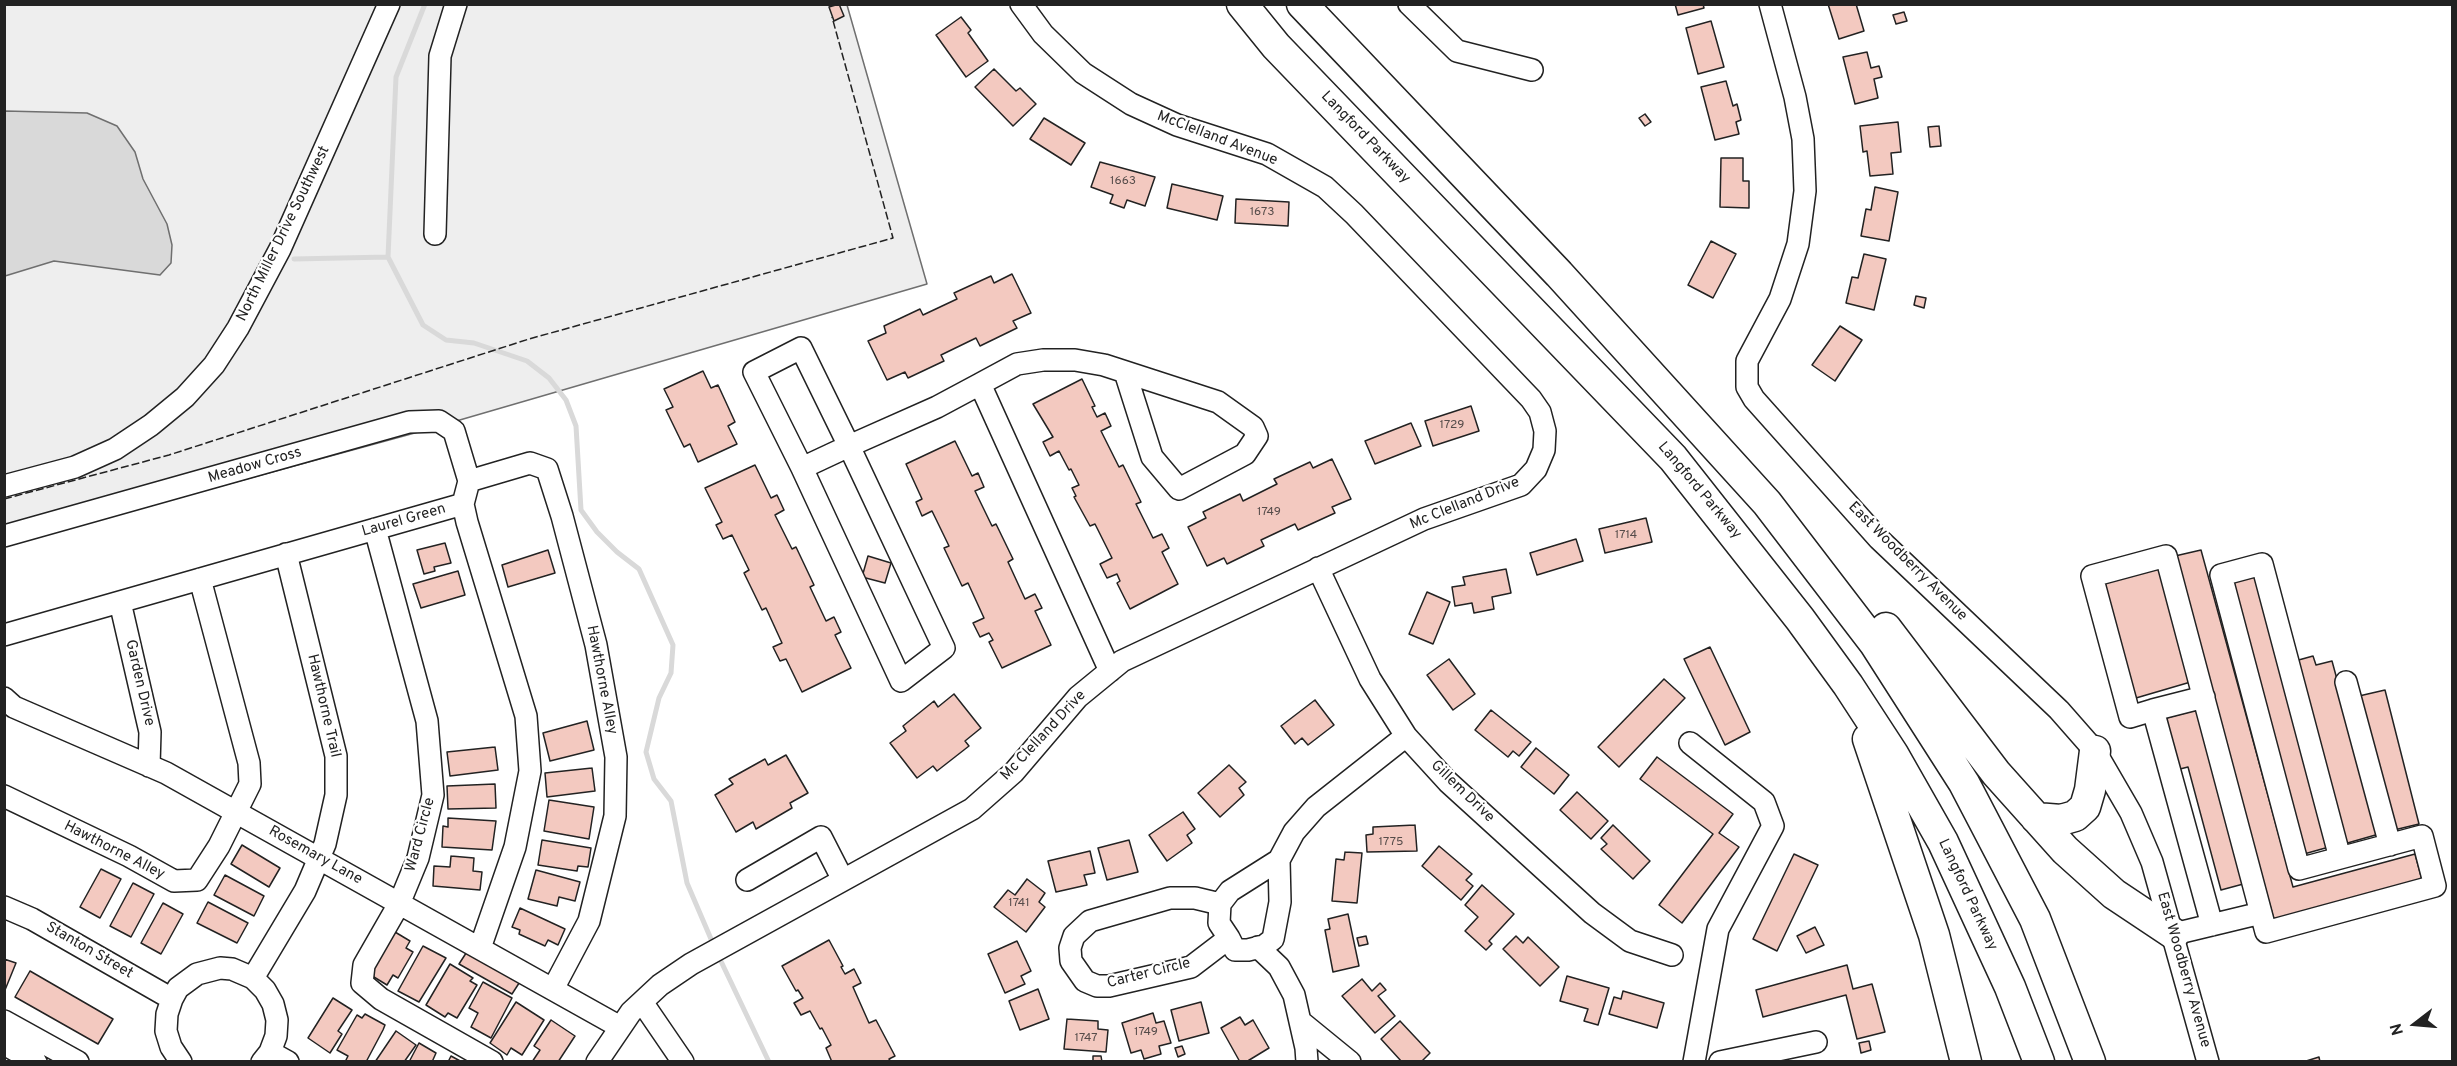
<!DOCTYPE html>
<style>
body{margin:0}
#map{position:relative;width:2457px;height:1066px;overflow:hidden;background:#fff;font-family:Overpass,sans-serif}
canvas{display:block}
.frame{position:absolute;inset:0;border:6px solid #222;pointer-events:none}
.north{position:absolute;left:2385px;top:994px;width:60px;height:60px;-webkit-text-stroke:4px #fff;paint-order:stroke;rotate:254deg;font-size:16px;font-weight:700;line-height:24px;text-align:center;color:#222}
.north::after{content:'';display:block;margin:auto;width:21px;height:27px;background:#222;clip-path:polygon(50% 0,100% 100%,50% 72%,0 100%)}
</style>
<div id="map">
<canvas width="2457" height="1066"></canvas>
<div class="frame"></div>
<div class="north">N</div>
</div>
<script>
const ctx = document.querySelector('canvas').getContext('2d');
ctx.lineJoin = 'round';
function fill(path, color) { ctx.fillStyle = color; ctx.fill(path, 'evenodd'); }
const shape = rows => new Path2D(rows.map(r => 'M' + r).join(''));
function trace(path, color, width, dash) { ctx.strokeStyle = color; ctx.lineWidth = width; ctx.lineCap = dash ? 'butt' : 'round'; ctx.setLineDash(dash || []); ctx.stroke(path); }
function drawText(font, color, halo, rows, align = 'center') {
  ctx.font = font + ' Overpass,sans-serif'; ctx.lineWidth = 4.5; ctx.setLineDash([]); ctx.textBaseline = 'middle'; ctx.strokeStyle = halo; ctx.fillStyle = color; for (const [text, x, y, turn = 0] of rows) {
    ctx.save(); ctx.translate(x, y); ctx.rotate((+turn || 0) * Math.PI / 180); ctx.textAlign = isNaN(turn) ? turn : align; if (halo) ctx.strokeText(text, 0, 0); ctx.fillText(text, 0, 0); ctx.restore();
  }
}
const green = shape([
 [5,5,847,5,927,284,422,431,5,545,5,5]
]);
fill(green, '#eee');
trace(green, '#6f6f6f', 1.5);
const water = shape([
 [5,111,87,113,117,126,135,152,143,179,167,224,172,245,171,263,160,275,54,261,5,276,5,111]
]);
fill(water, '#d9d9d9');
trace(water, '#6f6f6f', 1.5);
trace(shape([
 [425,4,396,77,388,257,423,325,446,340,474,343,527,361,549,378,566,400,576,426,581,510,597,532,617,552,639,569,673,645,671,673,659,698,646,752,654,779,671,801,687,883,714,946],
 [294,259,388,257],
 [718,955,769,1062]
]), '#d9d9d9', 5);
const building = shape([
 [839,4,844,16,834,21,829,7,839,4],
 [1675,4,1703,4,1704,8,1678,15,1675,4],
 [1828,4,1856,4,1864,31,1839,39,1828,4],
 [1904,12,1907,21,1896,24,1893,15,1904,12],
 [961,17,971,30,968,33,988,61,966,77,936,35,961,17],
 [1711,21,1724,67,1698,74,1686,28,1711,21],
 [1867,52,1871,68,1879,66,1882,77,1874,79,1878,98,1855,104,1843,57,1867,52],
 [994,69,1016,91,1020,88,1036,104,1013,126,975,87,994,69],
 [1726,81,1733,106,1737,104,1741,120,1736,122,1739,134,1715,140,1701,87,1726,81],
 [1645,114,1651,122,1645,126,1639,118,1645,114],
 [1044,118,1085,143,1071,165,1030,139,1044,118],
 [1898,122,1901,152,1891,153,1893,174,1870,176,1867,151,1863,152,1860,126,1898,122],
 [1939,126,1941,146,1930,147,1928,127,1939,126],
 [1721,158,1743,158,1743,181,1749,181,1749,208,1720,207,1721,158],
 [1100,162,1155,177,1145,206,1127,200,1124,208,1110,203,1113,195,1091,187,1100,162],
 [1172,184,1223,196,1217,220,1167,208,1172,184],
 [1875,187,1898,192,1889,241,1861,236,1866,209,1871,210,1875,187],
 [1236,199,1289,202,1288,226,1235,223,1236,199],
 [1711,241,1736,254,1713,298,1688,285,1711,241],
 [1864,254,1886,259,1874,310,1846,303,1852,277,1858,278,1864,254],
 [1012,274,1031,313,1013,321,1017,328,980,346,976,338,941,355,944,361,908,378,905,372,887,380,868,341,886,333,884,326,920,309,923,315,957,299,954,293,991,276,994,283,1012,274],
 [1916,296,1926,298,1924,308,1914,305,1916,296],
 [1840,326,1862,340,1835,381,1812,365,1840,326],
 [703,371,711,388,718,385,735,422,728,426,737,444,698,462,690,444,684,447,666,410,673,407,664,389,703,371],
 [1082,379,1095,406,1092,407,1097,417,1105,413,1111,426,1101,431,1119,467,1123,465,1141,502,1136,504,1153,538,1162,534,1169,548,1162,552,1178,584,1130,609,1117,583,1120,581,1117,574,1107,578,1100,564,1112,558,1095,524,1090,526,1074,497,1076,496,1072,488,1079,485,1071,469,1069,470,1059,451,1050,456,1043,442,1053,437,1033,404,1082,379],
 [1471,406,1479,431,1433,446,1425,421,1471,406],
 [1411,423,1421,446,1375,464,1365,441,1411,423],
 [955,441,972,476,978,473,984,487,975,491,992,526,996,524,1013,559,1008,562,1025,599,1035,594,1042,608,1035,611,1051,645,1002,668,989,642,993,640,989,633,980,637,973,623,984,618,968,583,962,586,944,548,949,546,932,511,922,516,916,502,922,499,906,464,955,441],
 [1332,459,1351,499,1332,507,1335,513,1298,530,1295,524,1261,540,1264,546,1227,564,1224,558,1207,566,1188,527,1206,518,1203,512,1240,494,1243,501,1277,484,1274,479,1310,462,1313,468,1332,459],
 [755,465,771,498,777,495,784,510,775,515,792,549,796,547,814,585,810,587,826,621,834,617,841,632,835,635,851,668,802,692,786,659,780,661,773,647,782,643,766,608,762,610,744,573,749,570,732,535,723,539,716,525,722,522,705,488,755,465],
 [1646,518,1652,542,1605,553,1599,529,1646,518],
 [1576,539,1583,561,1537,575,1530,553,1576,539],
 [445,543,451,563,434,567,435,571,424,574,417,550,445,543],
 [548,550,555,573,508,587,502,565,548,550],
 [2201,550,2293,887,2415,854,2422,880,2274,920,2175,556,2201,550],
 [868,556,891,563,885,583,862,577,868,556],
 [2160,565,2194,681,2136,698,2102,582,2160,565],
 [1506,569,1511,593,1492,597,1494,609,1474,613,1472,603,1455,606,1452,587,1465,585,1463,577,1506,569],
 [458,571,465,595,421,608,413,584,458,571],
 [2256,575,2329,847,2304,854,2231,582,2256,575],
 [1427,592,1450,602,1433,644,1409,634,1427,592],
 [1710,647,1750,732,1725,745,1684,659,1710,647],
 [2313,656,2316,665,2332,661,2379,834,2344,844,2295,661,2313,656],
 [1449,659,1475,694,1453,710,1427,675,1449,659],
 [1664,679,1685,698,1619,767,1598,747,1664,679],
 [2385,690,2419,824,2394,830,2359,696,2385,690],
 [954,694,981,728,965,741,969,746,937,771,933,766,917,778,890,743,906,731,903,726,934,701,938,707,954,694],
 [1315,700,1334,725,1308,745,1302,738,1295,744,1281,726,1315,700],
 [2200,709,2247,883,2221,890,2188,767,2180,769,2166,718,2200,709],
 [1491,710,1531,742,1519,756,1513,751,1508,757,1475,730,1491,710],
 [587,721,594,750,550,761,543,733,587,721],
 [495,747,498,770,450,776,447,752,495,747],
 [1536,748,1569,775,1554,794,1521,767,1536,748],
 [786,755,808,793,790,803,792,808,756,829,753,822,736,832,715,795,733,784,729,779,765,759,768,765,786,755],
 [1657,757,1733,814,1719,833,1739,847,1682,923,1659,905,1713,834,1640,779,1657,757],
 [1229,765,1246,782,1239,788,1244,795,1220,817,1198,793,1229,765],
 [592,768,595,791,547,797,545,773,592,768],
 [495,784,496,808,448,809,447,786,495,784],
 [1577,792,1608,821,1591,839,1560,810,1577,792],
 [549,800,594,807,589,839,544,831,549,800],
 [1183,812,1195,829,1187,835,1192,843,1167,861,1149,835,1183,812],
 [448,818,496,821,492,850,442,847,443,826,448,827,448,818],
 [1415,825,1417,851,1367,852,1366,835,1373,834,1373,827,1415,825],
 [1613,825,1650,861,1633,879,1601,849,1607,844,1601,838,1613,825],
 [542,840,591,848,588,867,578,866,577,871,538,865,542,840],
 [1129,840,1138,872,1107,880,1098,848,1129,840],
 [242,845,280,868,269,887,231,864,242,845],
 [1439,846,1472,874,1466,880,1473,886,1461,900,1422,866,1439,846],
 [1090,851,1095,873,1084,875,1087,885,1056,892,1048,861,1090,851],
 [1345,852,1362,853,1357,903,1332,901,1336,859,1344,860,1345,852],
 [1794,854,1818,865,1777,951,1753,939,1794,854],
 [451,856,474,858,473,871,482,872,480,890,433,886,434,866,450,867,451,856],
 [101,869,121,879,100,918,80,907,101,869],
 [536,870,580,882,575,901,559,897,557,906,528,899,536,870],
 [225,875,264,896,254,916,214,895,225,875],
 [1027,879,1045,893,1039,902,1045,907,1026,932,994,907,1008,890,1015,895,1027,879],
 [133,883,154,894,131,937,110,926,133,883],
 [1482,885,1514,914,1489,941,1492,944,1486,950,1465,931,1478,917,1465,905,1482,885],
 [208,902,248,923,237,943,197,923,208,902],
 [163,903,183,914,161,954,141,943,163,903],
 [520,908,565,929,558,945,548,940,545,946,519,934,520,930,512,927,520,908],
 [1348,914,1359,966,1333,972,1325,930,1330,929,1328,919,1348,914],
 [1815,927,1824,945,1806,953,1797,936,1815,927],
 [395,932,410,941,406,948,413,952,398,978,393,975,387,985,369,974,395,932],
 [1366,936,1368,944,1359,946,1357,938,1366,936],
 [1516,936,1523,943,1528,937,1559,967,1540,986,1503,949,1516,936],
 [829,940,843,966,841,967,845,974,854,969,861,983,853,987,869,1023,876,1020,895,1056,889,1059,891,1062,832,1062,826,1048,831,1045,822,1028,820,1029,810,1011,801,1015,794,1003,803,998,798,990,796,991,782,966,829,940],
 [1017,941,1031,971,1021,976,1025,984,1005,993,988,954,1017,941],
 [423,946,446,958,419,1002,398,991,423,946],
 [470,947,523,977,512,994,459,964,470,947],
 [4,959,16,963,5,990,4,990,4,959],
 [450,964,473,978,470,981,477,985,457,1018,448,1013,445,1017,426,1005,450,964],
 [1847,965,1853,989,1872,984,1885,1032,1857,1039,1846,995,1763,1017,1756,990,1847,965],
 [30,971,113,1019,98,1044,15,997,30,971],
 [1567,976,1609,988,1598,1025,1584,1021,1588,1009,1560,1001,1567,976],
 [1362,979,1372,991,1380,983,1386,990,1378,996,1395,1016,1375,1033,1342,996,1362,979],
 [483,982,512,998,491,1038,471,1027,478,1013,469,1008,483,982],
 [1038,989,1049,1019,1020,1030,1009,1001,1038,989],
 [1623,991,1664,1003,1657,1028,1609,1014,1614,997,1621,999,1623,991],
 [333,998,352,1010,338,1031,342,1034,330,1053,308,1038,333,998],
 [516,1002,544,1020,522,1055,511,1048,507,1055,490,1043,516,1002],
 [1201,1002,1209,1033,1179,1041,1171,1010,1201,1002],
 [1153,1013,1156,1023,1164,1021,1171,1043,1159,1046,1161,1054,1144,1059,1141,1050,1131,1053,1122,1023,1153,1013],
 [365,1014,385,1025,383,1030,366,1062,348,1062,346,1060,348,1056,337,1050,357,1015,362,1018,365,1014],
 [1240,1017,1245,1025,1253,1020,1269,1048,1246,1062,1240,1062,1221,1028,1240,1017],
 [1067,1019,1098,1021,1098,1029,1108,1030,1106,1052,1064,1049,1067,1019],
 [551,1020,575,1036,558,1062,532,1062,540,1050,534,1046,551,1020],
 [1400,1021,1430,1053,1421,1062,1402,1062,1381,1039,1400,1021],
 [396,1031,416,1045,404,1062,375,1062,396,1031],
 [1869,1041,1871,1050,1861,1053,1859,1043,1869,1041],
 [419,1043,436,1053,432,1062,409,1062,419,1043],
 [1182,1046,1185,1054,1178,1057,1175,1048,1182,1046],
 [451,1056,462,1062,448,1062,451,1056],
 [1093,1056,1101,1056,1102,1062,1093,1062,1093,1056],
 [2319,1057,2320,1062,2303,1062,2319,1057]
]);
fill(building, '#f3c9c0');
trace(building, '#222', 1.5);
const minor = shape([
 [1409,4,1457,51,1532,70],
 [1770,4,1795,97,1803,139,1805,191,1798,244,1780,299,1747,361,1747,387,1754,399,1879,539,2059,710,2095,751,2131,813,2152,862,2208,1062],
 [435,234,440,56,456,4],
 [802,468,754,372,801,348,849,446,944,648,901,681,802,468,849,446,937,407,980,384],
 [469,481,530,463,547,469,562,516,596,645,616,757,615,816,589,921,553,989],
 [4,486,75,467,115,449,151,425,185,397,214,365,238,328,280,249,389,4],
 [375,529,427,721,433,795,418,858,399,904,364,965,362,983,381,999,492,1062],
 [4,536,409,422,439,421,454,431,469,481,463,504,467,522,526,716,530,771,515,847,480,948],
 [1318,568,1370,679,1406,736,1448,782,1592,913,1630,941,1672,955],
 [120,602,150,732,149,766],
 [4,635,463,504],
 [1110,671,980,384,1017,364,1043,360,1075,360,1104,365,1218,402,1253,427,1257,436,1245,454,1179,489,1152,457,1125,372],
 [2346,682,2390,845],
 [4,698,14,707,166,773,620,1027],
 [2153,710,2204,697],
 [1690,743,1764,802,1773,826,1718,929,1694,1062],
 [4,796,129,856,174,881,197,880,219,846,250,784,249,763,200,579],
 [747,880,821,837,843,880],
 [1220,904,1195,898,1170,898,1090,921,1074,936,1070,948,1071,961,1085,981,1097,986,1109,986,1191,967,1229,938,1219,923,1220,904,1230,891,1279,860,1294,832,1316,807,1406,736],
 [4,907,32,919,172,999],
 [2212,925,2153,710,2130,717,2092,576,2166,556,2266,932,2435,886,2422,836,2299,869,2221,575,2262,564,2340,858],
 [2174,934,2261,913],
 [1229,938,1235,950,1248,950,1264,946,1273,939,1280,902,1279,860],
 [1258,947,1279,967,1294,995,1306,1048,1307,1062],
 [253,978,305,891,325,844,336,795,336,756,286,554],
 [642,1002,683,1062],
 [4,1021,78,1062],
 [1301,1022,1350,1062],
 [4,1044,36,1062],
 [270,1052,288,1062],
 [181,1062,171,1047,166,1031,167,1014,172,999,178,988,197,974,220,968,232,969,253,978,265,990,273,1004,277,1020,276,1036,270,1052,262,1062],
 [597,1062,631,1012,660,985,691,964,972,809,1014,772,1078,697,1122,661,1424,519,1521,485,1536,469,1544,450,1545,431,1540,412,1531,399,1354,214,1325,187,1267,154,1177,125,1131,104,1083,73,1043,34,1021,4],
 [1720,1062,1816,1042]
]);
const highway = shape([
 [1242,4,1276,46,1673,458,1800,619,1848,685,1893,754,1943,842,2010,987,2039,1062],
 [1302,4,1559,274,1767,503,1875,644,1964,783,2035,919,2090,1062],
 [1886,628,1996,773,2065,850,2114,894,2174,934],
 [1868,739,1934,935,1966,1062],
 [2036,818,2061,820,2075,816,2085,807,2090,790,2095,751]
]);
trace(minor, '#222', 24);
trace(highway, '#222', 33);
trace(minor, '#fff', 21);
trace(highway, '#fff', 30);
trace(shape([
 [4,499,169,455,529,339,893,238,832,17]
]), '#222', 1.5, [8, 3]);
drawText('12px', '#564c4a', null, [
 ["1663",1123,182],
 ["1673",1262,213],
 ["1729",1452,426],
 ["1749",1269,513],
 ["1714",1626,536],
 ["1775",1391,843],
 ["1741",1019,904],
 ["1749",1146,1033],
 ["1747",1086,1039]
]);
drawText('15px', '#222', '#fff', [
 ["Langford Parkway",1365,138,46],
 ["McClelland Avenue",1217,139,21],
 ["North Miller Drive Southwest",284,234,-64],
 ["Meadow Cross",255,466,-16],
 ["Langford Parkway",1699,491,50],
 ["Mc Clelland Drive",1465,504,-22],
 ["Laurel Green",404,521,-16],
 ["East Woodberry Avenue",1907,562,45],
 ["Hawthorne Alley",601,680,79],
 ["Garden Drive",139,683,77],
 ["Hawthorne Trail",323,706,77],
 ["Mc Clelland Drive",1044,736,-47],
 ["Gillem Drive",1462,792,44],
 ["Ward Circle",421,835,-75],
 ["Hawthorne Alley",114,851,27],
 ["Rosemary Lane",315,856,29],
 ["Langford Parkway",1967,895,65],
 ["Stanton Street",89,951,30],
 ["East Woodberry Avenue",2183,970,74],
 ["Carter Circle",1149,974,-14]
]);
</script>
